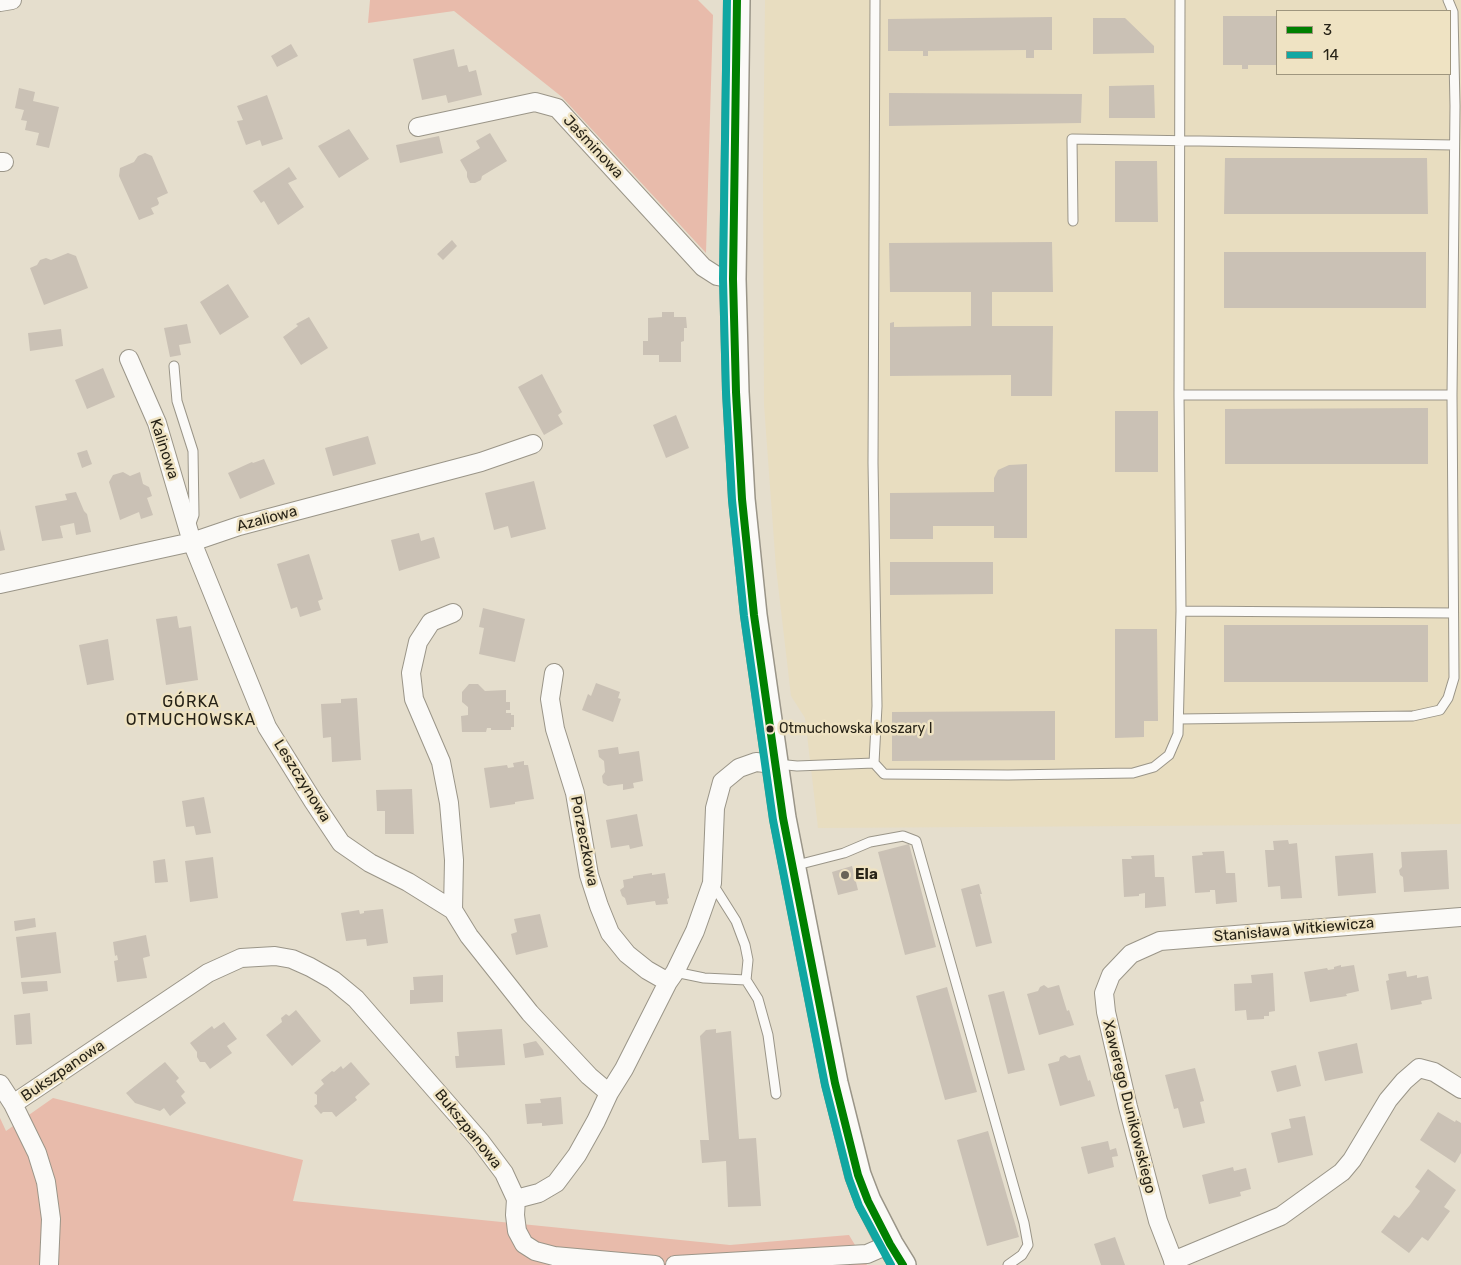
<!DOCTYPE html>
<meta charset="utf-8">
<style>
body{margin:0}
#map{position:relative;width:1461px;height:1265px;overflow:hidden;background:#e5decd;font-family:Rubik,sans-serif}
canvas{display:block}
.legend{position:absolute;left:1276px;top:10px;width:175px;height:65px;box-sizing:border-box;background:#efe3c3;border:1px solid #9f967e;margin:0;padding:6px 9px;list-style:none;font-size:15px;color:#272317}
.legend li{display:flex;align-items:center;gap:10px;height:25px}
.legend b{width:25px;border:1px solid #9f967e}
</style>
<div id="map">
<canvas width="1461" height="1265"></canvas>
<ul class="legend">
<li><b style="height:6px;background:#008000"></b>3</li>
<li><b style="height:6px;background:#10a7a2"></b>14</li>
</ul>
</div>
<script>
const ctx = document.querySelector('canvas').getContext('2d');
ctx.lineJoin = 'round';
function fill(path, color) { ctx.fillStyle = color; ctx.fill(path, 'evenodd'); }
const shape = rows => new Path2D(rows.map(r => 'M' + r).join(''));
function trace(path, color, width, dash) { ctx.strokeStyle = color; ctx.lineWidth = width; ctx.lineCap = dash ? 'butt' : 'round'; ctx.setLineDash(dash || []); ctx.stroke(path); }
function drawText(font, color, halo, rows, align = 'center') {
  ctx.font = font + ' Rubik,sans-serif'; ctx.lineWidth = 5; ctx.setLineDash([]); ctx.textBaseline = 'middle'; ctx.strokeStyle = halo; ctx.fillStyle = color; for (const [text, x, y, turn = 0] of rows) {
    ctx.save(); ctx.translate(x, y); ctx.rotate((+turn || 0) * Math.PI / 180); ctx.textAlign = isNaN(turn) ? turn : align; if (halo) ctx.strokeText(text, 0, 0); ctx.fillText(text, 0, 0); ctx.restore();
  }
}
fill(shape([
 [765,0,1461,0,1461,824,818,828,805,718,791,696,776,568,764,405,763,172],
 [1277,11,1450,11,1450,74,1277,74]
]), '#e8ddc0');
fill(shape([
 [370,0,698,0,713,15,706,253,562,97,454,11,368,23],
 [53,1098,303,1160,293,1201,730,1245,849,1235,867,1265,0,1265,0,1118,6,1131]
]), '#e8bbab');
fill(shape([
 [1223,16,1277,16,1277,65,1248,65,1248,69,1242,69,1242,65,1223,65],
 [1052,17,1052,50,1034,50,1034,58,1026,58,1026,50,928,51,928,56,923,56,923,51,888,51,888,19],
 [1093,18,1125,18,1154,46,1154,53,1093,54],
 [291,44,298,56,277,67,271,56],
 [454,49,458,67,467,65,469,72,476,70,482,95,448,103,446,95,422,100,413,59],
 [1154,85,1155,118,1109,118,1109,86],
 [19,88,35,92,33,101,59,107,49,148,36,145,39,133,25,130,27,121,21,120,24,110,15,108],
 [889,93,1082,94,1081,123,889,126],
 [267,95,283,139,262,146,260,140,246,145,237,121,243,120,237,106],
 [349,129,369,159,339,178,318,146],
 [490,133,507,161,482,176,481,180,475,183,470,183,467,177,467,172,460,160,480,148,476,141],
 [439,136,443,153,400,163,396,145],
 [145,153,152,156,168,193,157,198,159,203,158,205,151,208,154,214,139,220,119,176,120,168,134,162,138,156],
 [1225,158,1427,158,1428,214,1224,214],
 [1115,161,1157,161,1158,222,1115,222],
 [289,167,297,179,288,183,304,207,278,225,264,201,261,203,253,191],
 [452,240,457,246,443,260,437,254],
 [1052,242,1053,292,992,292,992,326,1053,326,1052,396,1011,396,1011,375,890,376,890,323,894,322,894,327,971,326,971,292,890,292,889,243],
 [1224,252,1426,252,1426,308,1224,308],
 [68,253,76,256,88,288,44,305,30,268,37,265,40,260,46,258,51,260],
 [228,284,249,317,220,335,200,302],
 [662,312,674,312,674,317,686,317,687,328,684,328,684,341,681,342,681,362,659,362,659,355,643,355,643,341,648,341,648,318,662,317],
 [309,317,328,348,301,365,283,337,298,326,296,324],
 [187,324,191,343,179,345,181,355,170,357,164,328],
 [61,329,63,346,30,351,28,333],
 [103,368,115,397,87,409,75,380],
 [542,374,562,412,558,415,563,424,544,435,518,387],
 [1428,408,1428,464,1225,464,1225,409],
 [1115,411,1158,411,1158,472,1115,472],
 [676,415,689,448,666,458,653,425],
 [368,436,376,464,333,476,325,448],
 [87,450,92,464,82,468,77,453],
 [264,459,275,484,240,499,228,473,252,462,253,463],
 [1027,464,1027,538,994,538,994,526,933,526,933,539,890,539,890,493,994,492,994,478,998,470,1009,465],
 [123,472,130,476,140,472,143,484,149,487,152,496,147,498,153,515,141,519,139,512,120,520,109,482,113,475],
 [534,481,546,529,511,538,508,526,494,530,485,493],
 [76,492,84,511,87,514,91,532,76,535,74,523,60,526,63,538,42,541,35,506,67,500,65,494],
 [0,529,5,550,0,551],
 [419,533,421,541,434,537,440,558,399,571,391,540],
 [309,554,323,599,318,601,321,610,300,617,297,607,291,609,277,564],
 [890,562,993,562,993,594,890,595],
 [483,608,525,619,515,662,479,654,484,628,479,627],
 [177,616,179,628,191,626,198,680,166,685,156,619],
 [1224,625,1428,625,1428,682,1224,682],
 [1115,629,1157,629,1158,721,1144,721,1144,737,1115,738],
 [108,639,114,680,87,685,79,645],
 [596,683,620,692,618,698,621,699,613,722,582,710,588,694,591,696],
 [469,684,478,684,485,691,506,690,506,702,510,702,510,710,506,710,506,713,511,713,511,715,514,715,514,727,511,727,511,730,491,730,491,728,487,728,486,732,462,732,461,716,468,715,468,707,462,702,462,692],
 [357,698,361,760,332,762,331,737,323,738,321,704,341,703,341,699],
 [1055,711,1055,760,892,761,892,712],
 [618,747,619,754,639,751,643,781,633,783,634,788,623,790,623,784,608,786,603,783,602,776,605,772,604,761,599,757,598,750],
 [524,761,524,765,528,765,534,799,515,802,515,804,490,808,484,768,507,765,508,768,514,767,513,763],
 [412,789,414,834,385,834,385,811,377,811,376,790],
 [204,797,211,833,196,835,194,826,186,827,182,801],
 [637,814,643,846,630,849,629,845,611,848,606,820],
 [1288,840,1289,844,1297,843,1302,898,1281,899,1280,886,1268,887,1265,850,1274,850,1273,841],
 [909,844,936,947,905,955,878,852],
 [1447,850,1449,889,1404,892,1403,877,1400,875,1399,870,1402,867,1401,852],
 [1224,851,1226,873,1235,873,1237,902,1216,904,1215,890,1210,890,1210,892,1195,893,1192,856,1203,855,1202,852],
 [1373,853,1376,893,1338,896,1335,856],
 [1154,855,1155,877,1164,877,1166,906,1145,908,1145,893,1139,894,1139,896,1124,897,1122,859,1132,859,1131,856],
 [213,857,218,898,190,902,185,861],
 [165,859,168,882,155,883,153,861],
 [852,866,858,890,838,895,832,872],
 [652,873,652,875,665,873,669,898,667,899,668,904,656,905,655,901,627,905,625,898,622,896,620,890,624,887,623,880,633,878,633,876],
 [979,884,982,894,980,894,992,943,976,947,961,889],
 [383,909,388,943,367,946,366,939,346,941,341,913,359,910,360,914,364,913,364,911],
 [540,914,548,947,516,955,511,934,517,932,514,919],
 [35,918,36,927,15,931,14,921],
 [56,932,61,973,21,978,16,937],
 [146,935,150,956,143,958,147,978,117,982,114,961,118,960,117,955,115,956,113,942],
 [1341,965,1341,967,1354,965,1359,991,1346,994,1347,996,1310,1002,1304,972,1327,968,1328,970,1334,969,1334,967],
 [1406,971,1407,977,1417,975,1417,978,1428,976,1432,999,1421,1001,1422,1004,1391,1010,1386,981,1389,980,1388,974],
 [1273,973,1275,1011,1269,1012,1269,1016,1264,1016,1264,1019,1247,1020,1246,1010,1235,1011,1234,984,1252,983,1251,975],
 [443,975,443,1002,410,1004,410,990,414,990,413,977],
 [47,981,48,991,23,994,21,982],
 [1044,985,1048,988,1059,985,1067,1011,1069,1010,1074,1025,1039,1035,1027,994,1038,991,1040,987],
 [947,987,977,1092,945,1100,916,996],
 [1004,991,1025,1070,1008,1074,988,995],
 [296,1010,321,1041,292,1066,266,1035,282,1022,281,1018,286,1014,289,1016],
 [30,1013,32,1044,16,1045,14,1015],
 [224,1022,237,1039,227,1046,232,1053,210,1069,205,1062,200,1062,197,1057,197,1052,190,1043,212,1026,214,1029],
 [502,1029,505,1065,456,1068,455,1056,459,1056,457,1032],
 [716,1029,716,1033,731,1031,739,1139,756,1138,761,1206,728,1207,726,1161,702,1163,700,1140,709,1140,700,1036,706,1030],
 [536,1041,543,1050,544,1055,525,1058,523,1044],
 [1357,1043,1363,1073,1325,1081,1318,1052],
 [1065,1055,1069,1058,1080,1055,1088,1081,1090,1080,1095,1096,1060,1106,1048,1064,1059,1061,1060,1057],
 [165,1062,179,1078,176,1081,185,1092,181,1096,186,1103,170,1116,164,1108,160,1111,135,1103,126,1093],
 [351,1062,370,1084,355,1097,357,1100,336,1117,332,1112,323,1112,321,1114,314,1106,317,1104,317,1095,314,1093,324,1084,321,1080,332,1071,334,1072,341,1066,343,1069],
 [1296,1065,1301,1086,1277,1092,1271,1071],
 [1195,1068,1204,1101,1200,1102,1205,1123,1183,1128,1178,1108,1174,1109,1165,1075],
 [561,1097,563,1124,542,1126,542,1123,527,1124,525,1104,541,1103,540,1099],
 [1438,1112,1455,1122,1456,1120,1461,1123,1461,1153,1455,1163,1420,1140],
 [1305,1116,1313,1155,1278,1163,1271,1133,1291,1128,1289,1119],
 [988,1131,1019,1237,987,1246,957,1140],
 [1108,1141,1110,1150,1116,1148,1118,1156,1112,1157,1114,1167,1088,1174,1081,1147],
 [1233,1167,1234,1171,1246,1168,1251,1189,1240,1192,1241,1196,1209,1204,1202,1175],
 [1428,1169,1456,1190,1444,1207,1450,1211,1428,1241,1422,1237,1409,1253,1381,1232,1394,1215,1399,1218,1410,1205,1420,1191,1415,1187],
 [1115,1237,1125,1265,1101,1265,1094,1244]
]), '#cac1b5');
const lane = shape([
 [875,0,873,463,877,706,874,763,884,774,1008,775,1133,773,1154,767,1169,755,1178,734,1181,611,1179,395,1180,0],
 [1073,221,1072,139,1454,145],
 [174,366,177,401,193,451,194,515,190,526],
 [1179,395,1452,395],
 [1181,611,1453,613],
 [1179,719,1413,716,1440,710,1448,698,1454,678,1452,395,1455,106,1453,12,1448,0],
 [777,764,797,766,874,763],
 [793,866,844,853,870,842,903,836,916,841,1024,1223,1028,1245,1022,1255,1008,1265],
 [675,972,704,978,746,980,748,960,745,945,736,921,712,883],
 [746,980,758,999,768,1035,776,1094]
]);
const street = shape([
 [0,2,12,0],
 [418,127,535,102,557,108,703,267,717,276,733,279],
 [0,162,4,162],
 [129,359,157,423,192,542,267,727,313,801,341,843,370,863,408,882,453,910,469,936,530,1013,589,1076,609,1093],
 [0,584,192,542,239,526,481,462,533,444],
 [453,613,431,622,418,642,411,673,414,699,441,762,449,803,454,860,453,910],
 [554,673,550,699,555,729,575,793,589,875,599,906,610,933,627,954,647,970,668,982],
 [0,1084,13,1104,37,1153,46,1182,51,1219,49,1265],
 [13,1104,208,973,241,958,275,956,292,959,310,967,333,980,356,999,480,1141,504,1173,516,1199,515,1215,517,1231,524,1244,535,1251,554,1256,655,1265],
 [516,1199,539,1193,556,1183,577,1155,596,1121,609,1093,624,1069,668,982,675,972,695,931,712,883,715,808,722,782,739,768,756,762,774,764],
 [1173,1261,1281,1216,1342,1172,1352,1160,1388,1100,1404,1081,1419,1068,1434,1072,1461,1089],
 [675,1265,867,1254,890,1244],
 [1175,1265,1158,1221,1128,1107,1106,1012,1104,993,1111,975,1131,954,1160,941,1461,917]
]);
const secondary = shape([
 [737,0,733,279,736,392,742,499,754,615,783,818,835,1083,858,1175,868,1201,890,1244,903,1265]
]);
trace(lane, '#9a9588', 11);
trace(street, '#9a9588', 20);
trace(secondary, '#9a9588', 28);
trace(lane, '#fbfaf8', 9);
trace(street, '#fbfaf8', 18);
trace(secondary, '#fbfaf8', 25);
trace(shape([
 [737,0,733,279,736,392,742,499,754,615,783,818,835,1083,858,1175,868,1201,890,1244,903,1265]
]), '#008000', 8);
trace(shape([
 [727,0,723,279,726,392,732,500,744,616,773,820,825,1085,849,1179,859,1206,891,1265]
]), '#10a7a2', 8);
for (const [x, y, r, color] of [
 [770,729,4.5,"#272317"],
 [845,875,5,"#6a6457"]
]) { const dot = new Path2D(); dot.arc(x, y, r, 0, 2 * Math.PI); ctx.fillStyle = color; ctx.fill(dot); trace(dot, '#efe3c3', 2); }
drawText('14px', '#272317', '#efe3c3', [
 ["Otmuchowska koszary I",779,729]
], 'left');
drawText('15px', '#272317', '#efe3c3', [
 ["Jaśminowa",593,147,47],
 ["Kalinowa",164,449,72],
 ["Azaliowa",267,519,-15],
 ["Leszczynowa",302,781,58],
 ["Porzeczkowa",584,841,79],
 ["Stanisława Witkiewicza",1294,930,-5],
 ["Bukszpanowa",63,1071,-34],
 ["Xawerego Dunikowskiego",1129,1107,76],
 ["Bukszpanowa",468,1129,51]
]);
drawText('bold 15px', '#272317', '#efe3c3', [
 ["Ela",855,875]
], 'left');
ctx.letterSpacing = '1px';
drawText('16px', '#272317', '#efe3c3', [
 ["GÓRKA",191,702],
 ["OTMUCHOWSKA",191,720]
]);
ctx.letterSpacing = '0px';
</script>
